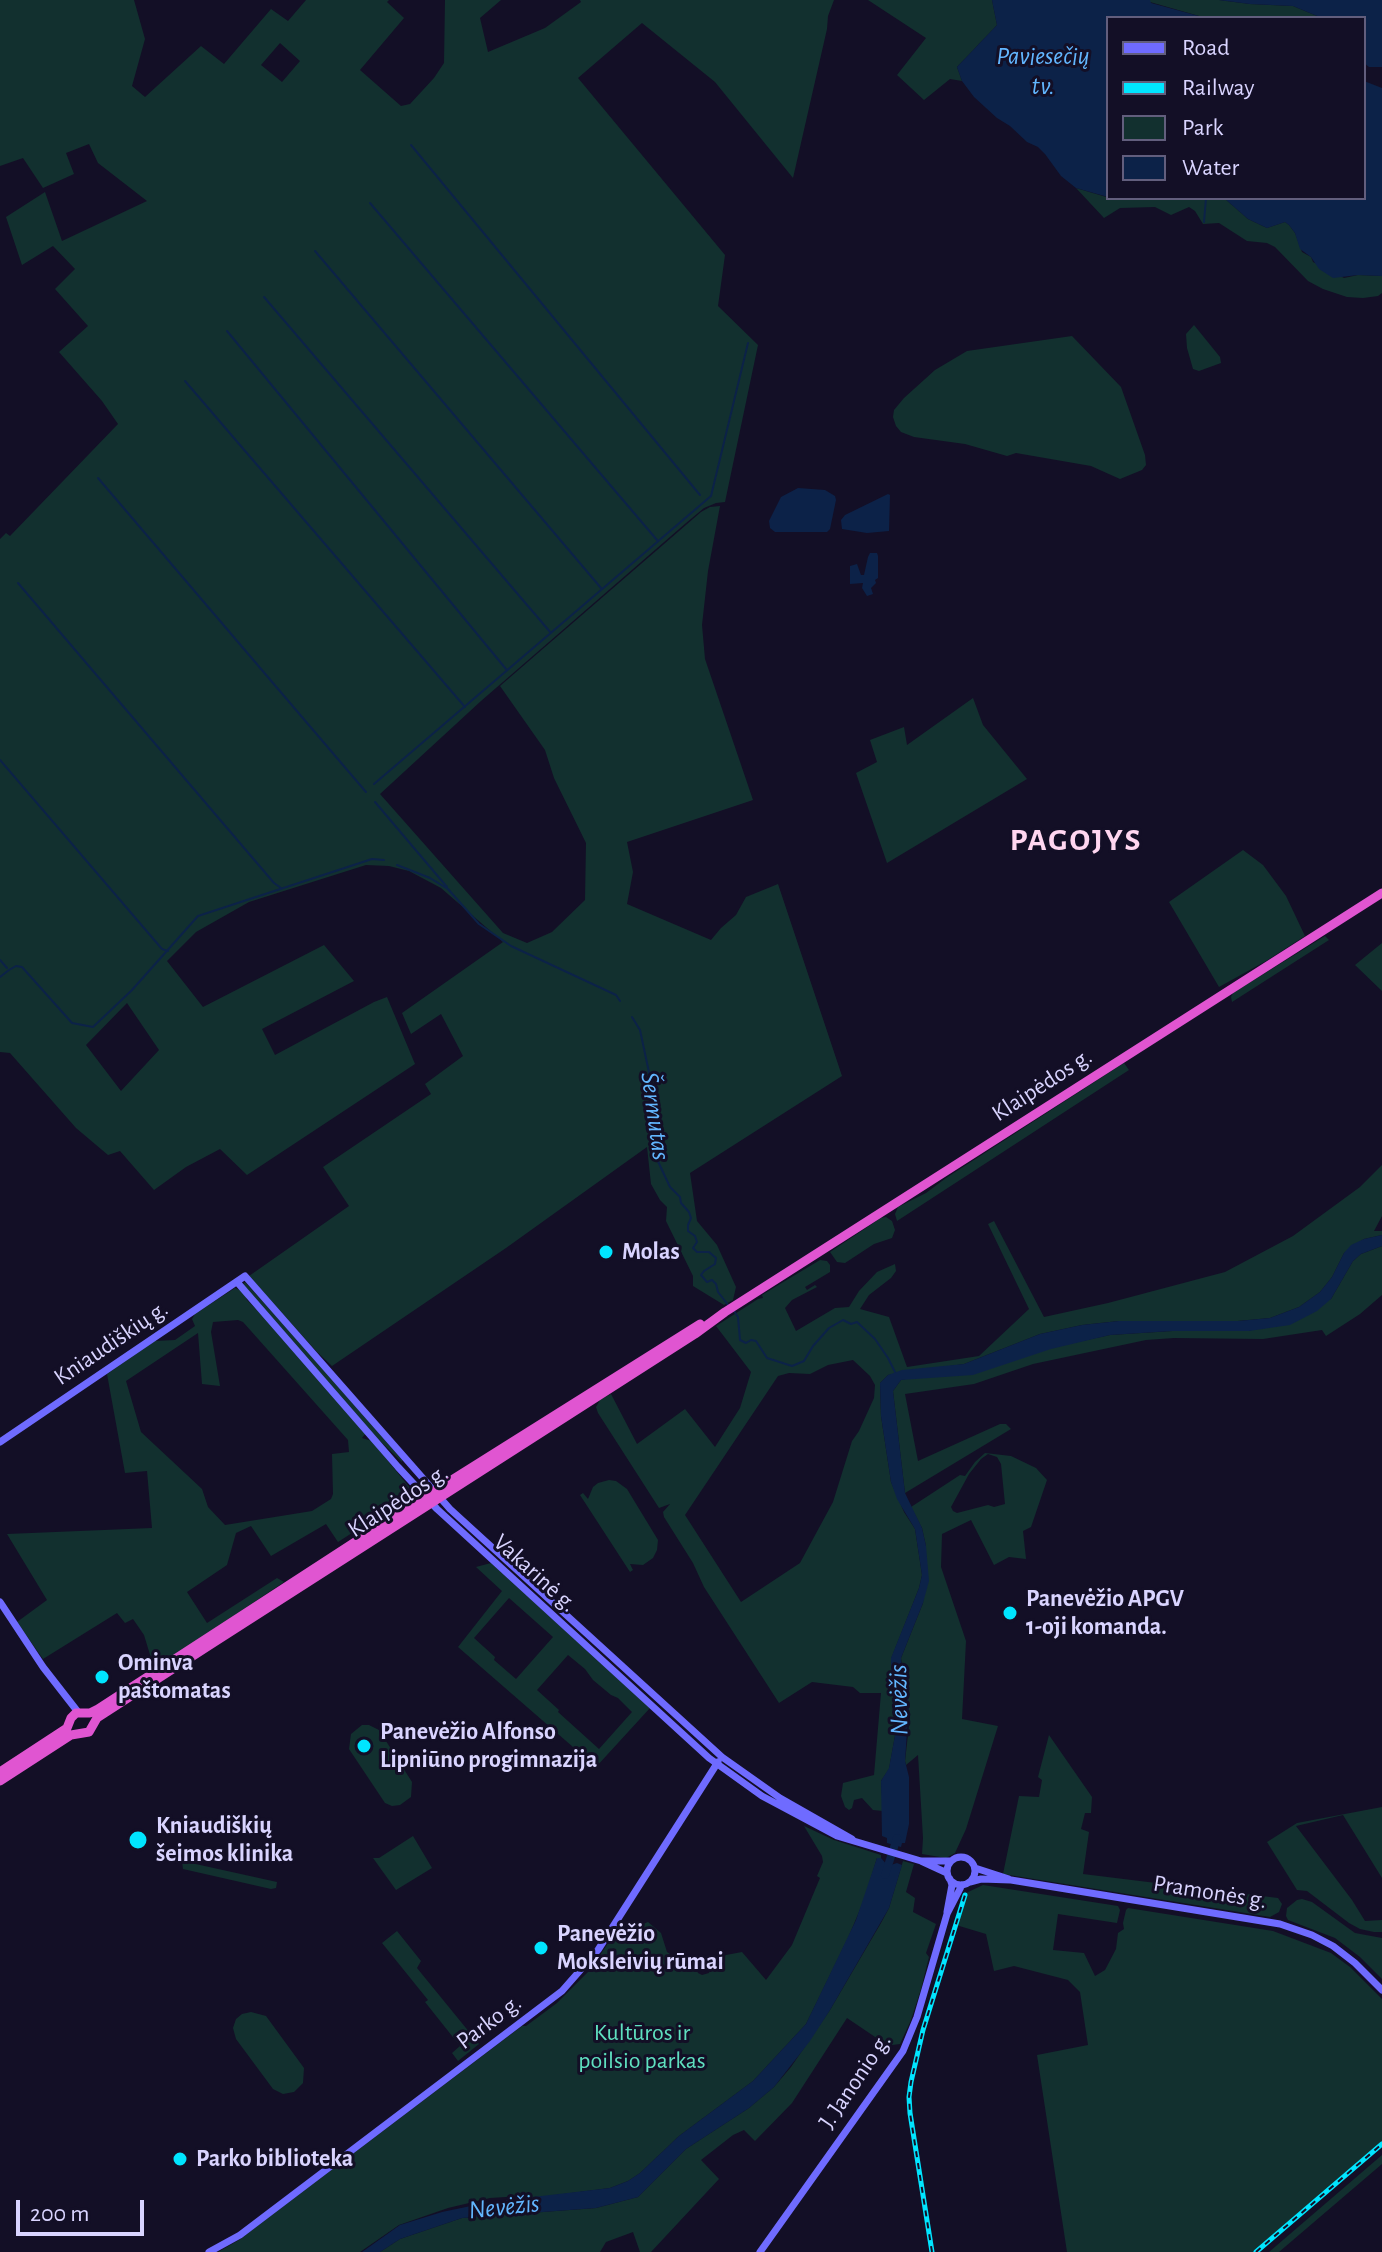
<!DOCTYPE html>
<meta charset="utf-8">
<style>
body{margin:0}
#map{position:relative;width:1382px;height:2252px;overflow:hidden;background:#130f26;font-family:"Alegreya Sans",sans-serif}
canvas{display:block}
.legend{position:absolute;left:1106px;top:16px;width:260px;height:184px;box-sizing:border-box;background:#130f26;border:2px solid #625e7d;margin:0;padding:10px 14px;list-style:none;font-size:24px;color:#d9d4ff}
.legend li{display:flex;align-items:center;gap:16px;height:40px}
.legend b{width:40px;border:2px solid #625e7d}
.scale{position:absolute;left:16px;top:2200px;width:128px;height:36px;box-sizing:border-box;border:4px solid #d9d4ff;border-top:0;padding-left:10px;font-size:24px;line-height:28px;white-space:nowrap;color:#d9d4ff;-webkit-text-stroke:6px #130f26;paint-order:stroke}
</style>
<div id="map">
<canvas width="1382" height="2252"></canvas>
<ul class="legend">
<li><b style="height:10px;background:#6f6bff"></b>Road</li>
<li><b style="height:10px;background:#00e5ff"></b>Railway</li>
<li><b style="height:22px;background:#12302f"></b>Park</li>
<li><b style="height:22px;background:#0c2248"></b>Water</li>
</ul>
<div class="scale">200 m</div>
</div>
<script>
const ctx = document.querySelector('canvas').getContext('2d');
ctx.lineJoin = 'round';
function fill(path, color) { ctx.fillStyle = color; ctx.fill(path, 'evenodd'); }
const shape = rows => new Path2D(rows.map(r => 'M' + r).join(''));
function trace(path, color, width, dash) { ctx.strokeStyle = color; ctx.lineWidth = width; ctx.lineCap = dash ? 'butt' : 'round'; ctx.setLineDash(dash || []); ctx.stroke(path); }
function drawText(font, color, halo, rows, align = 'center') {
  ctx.font = font + ' "Alegreya Sans",sans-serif'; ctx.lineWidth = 6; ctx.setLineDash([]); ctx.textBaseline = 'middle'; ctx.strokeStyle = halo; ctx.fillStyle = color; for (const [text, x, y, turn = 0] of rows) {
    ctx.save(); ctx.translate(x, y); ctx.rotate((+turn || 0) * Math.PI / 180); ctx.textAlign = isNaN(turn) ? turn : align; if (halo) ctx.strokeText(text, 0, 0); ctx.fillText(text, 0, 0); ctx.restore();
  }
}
fill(shape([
 [0,0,134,0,145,39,132,86,145,97,201,46,224,64,271,9,288,21,306,0,389,0,387,2,404,18,360,70,401,106,410,104,434,78,444,63,445,0,501,0,480,18,488,52,545,28,581,2,580,0,834,0,828,16,827,29,793,178,715,82,642,23,578,78,725,255,718,306,758,345,725,502,716,503,704,508,686,523,481,701,380,794,503,933,527,943,552,932,585,900,586,843,554,778,545,750,500,686,701,512,710,507,720,506,708,571,702,625,705,659,753,800,627,842,633,872,627,904,711,940,721,928,736,915,746,897,778,884,842,1076,690,1173,697,1221,717,1245,736,1287,733,1300,724,1305,693,1286,693,1276,666,1221,667,1207,660,1200,651,1184,647,1147,506,1248,332,1366,317,1352,249,1276,349,1206,323,1167,431,1094,425,1084,463,1056,441,1014,411,1034,402,1013,503,942,441,888,409,871,389,866,366,865,249,902,196,932,167,961,203,1007,324,945,354,981,262,1029,275,1055,374,1002,387,997,415,1064,247,1175,220,1149,186,1167,154,1190,120,1151,108,1155,76,1128,10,1053,0,1052,0,539,6,533,10,536,118,424,102,401,59,352,88,326,55,289,75,269,53,246,22,265,6,217,45,192,62,241,147,201,98,163,89,144,66,153,74,174,43,188,23,158,0,166],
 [280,43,300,61,282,82,261,65],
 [127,1003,159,1050,121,1091,86,1045],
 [868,0,992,0,997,25,957,67,962,81,950,79,924,100,897,75,926,38],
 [1150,0,1219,0,1250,4,1293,6,1322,18,1206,18,1150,2],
 [1076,188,1113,199,1224,198,1248,219,1267,228,1285,222,1289,225,1295,233,1302,252,1311,257,1313,262,1344,278,1358,275,1382,276,1382,293,1378,296,1363,298,1347,297,1323,289,1308,281,1275,247,1267,243,1247,241,1219,223,1203,224,1195,211,1189,207,1171,215,1155,207,1120,208,1104,218],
 [1194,325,1220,357,1221,363,1199,371,1193,369,1187,348,1186,334],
 [1072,336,1121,387,1145,455,1146,465,1142,470,1120,479,1091,466,1016,453,1007,456,965,444,914,437,901,432,896,426,893,417,894,410,904,398,935,370,967,351],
 [973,698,983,725,1027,779,887,863,856,773,877,762,870,740,904,727,907,745],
 [1243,850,1263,865,1286,896,1305,936,1266,961,1219,987,1169,902],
 [1325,936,1329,940,1232,1002,1231,997,1233,993],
 [1382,943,1382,991,1355,965],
 [1124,1063,1129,1070,897,1221,895,1214,898,1207,926,1193,946,1178],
 [1382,1165,1382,1216,1374,1231,1382,1231,1382,1235,1364,1239,1344,1253,1332,1277,1320,1292,1299,1307,1270,1318,1238,1321,1119,1321,1082,1325,1040,1334,964,1364,888,1375,880,1383,881,1416,891,1482,904,1512,915,1529,922,1575,919,1588,891,1659,891,1676,897,1702,896,1730,889,1769,881,1781,883,1811,873,1810,862,1798,854,1800,852,1808,849,1810,845,1807,841,1796,843,1783,874,1775,881,1693,860,1693,853,1687,812,1682,779,1703,704,1587,693,1563,664,1517,663,1512,670,1504,659,1508,598,1413,596,1407,600,1400,611,1394,637,1444,685,1409,715,1447,740,1408,751,1372,716,1326,758,1299,763,1298,762,1295,780,1284,820,1260,827,1261,830,1265,830,1272,805,1287,807,1290,815,1285,817,1287,792,1300,785,1308,796,1331,835,1308,849,1307,859,1291,877,1272,895,1264,896,1271,891,1278,869,1295,860,1309,889,1317,907,1367,979,1356,1029,1309,988,1224,994,1221,1044,1317,1108,1303,1225,1272,1293,1236,1360,1187],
 [853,1360,870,1376,875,1385,874,1398,859,1431,852,1441,833,1502,800,1563,741,1602,685,1515,778,1376,789,1373,810,1374,828,1365],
 [886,1217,892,1221,895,1230,892,1238,874,1244,845,1263,837,1262,830,1252,881,1218],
 [1382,1246,1382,1295,1360,1314,1326,1336,1322,1330,1263,1339,1174,1338,1146,1340,1033,1364,974,1384,905,1394,918,1461,1000,1424,1006,1424,1011,1429,905,1493,893,1391,901,1380,1110,1335,1172,1331,1249,1331,1331,1299,1353,1261,1361,1254],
 [245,1282,291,1332,402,1460,402,1462,378,1439,243,1284],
 [235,1288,244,1292,247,1300,274,1327,366,1433,362,1438,372,1441,414,1493,338,1542,326,1524,271,1556,251,1526,236,1533,227,1565,187,1592,207,1623,277,1578,284,1582,160,1665,157,1665,151,1658,144,1635,133,1619,125,1623,117,1613,43,1659,17,1622,47,1600,7,1534,152,1528,147,1471,125,1473,107,1374,155,1341,175,1340,195,1326,192,1319,195,1314],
 [238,1320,243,1322,348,1440,349,1452,332,1454,333,1494,331,1499,312,1511,225,1525,208,1507,202,1489,141,1432,126,1381,198,1333,202,1384,220,1386,211,1332,213,1322],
 [985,1453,1011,1456,1036,1468,1047,1480,1031,1527,1023,1531,1026,1559,1009,1557,994,1565,971,1520,942,1534,941,1567,966,1641,962,1719,998,1726,966,1829,955,1853,946,1858,922,1854,923,1838,918,1755,906,1765,905,1761,910,1717,901,1658,923,1603,926,1546,922,1528,911,1507,960,1475,965,1476,975,1462],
 [988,1454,997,1457,1001,1464,1005,1504,994,1507,988,1505,957,1513,953,1511,951,1507,969,1474,981,1459],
 [609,1480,616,1481,627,1489,658,1540,657,1550,653,1558,643,1565,630,1564,633,1570,630,1572,580,1495,583,1493,588,1499,593,1487,598,1483],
 [491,1563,650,1708,596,1767,458,1647,502,1591,476,1567],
 [509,1598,553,1637,516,1679,494,1660,495,1657,474,1638],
 [568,1655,585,1669,593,1680,611,1695,618,1698,632,1712,599,1749,558,1712,559,1710,537,1690],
 [362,1725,369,1725,379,1730,412,1782,411,1797,400,1805,392,1806,385,1803,349,1749,351,1734],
 [1049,1735,1092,1797,1091,1813,1085,1813,1081,1829,1089,1832,1083,1874,1278,1898,1282,1904,1279,1912,1270,1917,1003,1874,1019,1796,1039,1797,1042,1780,1038,1777],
 [1382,1807,1382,1878,1343,1815,1296,1826,1352,1900,1365,1921,1382,1920,1382,1932,1374,1932,1360,1929,1349,1923,1307,1891,1297,1890,1267,1842,1297,1823],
 [804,1826,834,1840,881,1855,881,1858,877,1858,864,1900,848,1938,806,2024,753,2081,679,2136,640,2173,628,2181,610,2188,533,2198,522,2199,522,2196,490,2198,448,2208,399,2225,360,2252,218,2252,239,2240,522,2026,526,2026,557,2003,590,1970,617,1930,631,1929,648,1922,661,1933,667,1952,679,1960,695,1965,698,1973,702,1975,709,1973,711,1967,726,1955,742,1952,766,1980,792,1945,820,1878,817,1876,823,1862,822,1856],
 [413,1836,432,1868,396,1890,373,1858,379,1858],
 [182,1861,277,1882,276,1888,271,1889,183,1869],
 [903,1861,914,1864,906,1892,915,1898,913,1912,936,1924,926,1953,929,1957,921,1989,911,2020,900,2044,892,2045,884,2043,847,2018,792,2103,755,2141,744,2130,733,2135,701,2160,719,2179,651,2252,640,2252,633,2232,606,2242,600,2252,380,2252,400,2239,462,2218,596,2208,638,2197,686,2149,749,2108,774,2087,791,2067,830,2010,881,1923,889,1908],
 [983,1885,1118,1906,1120,1910,1117,1923,1058,1914,1053,1950,1084,1953,1095,1976,1105,1970,1116,1949,1118,1933,1124,1929,1123,1923,1126,1910,1128,1908,1273,1931,1331,1953,1350,1967,1382,1999,1382,2141,1253,2252,1067,2252,1037,2055,1088,2045,1080,1992,1068,1980,1014,1966,994,1971,986,1934,956,1925,966,1893],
 [1302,1899,1312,1902,1355,1933,1382,1938,1382,1979,1360,1957,1335,1938,1288,1920,1286,1916,1287,1908,1297,1900],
 [397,1931,421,1961,417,1968,479,2044,458,2061,452,2053,460,2046,425,2002,428,2000,382,1943],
 [251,2012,266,2016,304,2068,303,2083,294,2092,283,2094,273,2089,236,2039,233,2028,236,2019,242,2014],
 [1382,2155,1382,2164,1279,2252,1269,2252]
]), '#12302f');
fill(shape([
 [992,0,1150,0,1151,3,1206,18,1108,18,1108,197,1076,188,1061,176,1045,154,1038,147,1027,142,1010,126,997,118,974,97,962,81,957,67,997,25],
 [1219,0,1382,0,1382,67,1369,67,1364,63,1364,18,1322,18,1293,6,1250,4],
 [1364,81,1382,88,1382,276,1358,275,1333,278,1319,269,1311,257,1300,249,1295,233,1289,225,1285,222,1267,228,1248,219,1224,198,1364,198],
 [798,488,825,490,835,496,836,500,830,529,827,532,775,532,770,528,769,521,781,497],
 [888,494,890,495,889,531,867,533,842,529,841,520,845,515],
 [870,553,877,553,878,556,878,578,875,580,876,583,871,588,873,594,867,596,862,588,863,583,850,584,850,566,857,564,861,575,864,575,868,557],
 [1382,1235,1382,1246,1361,1254,1353,1261,1331,1299,1317,1311,1290,1325,1249,1331,1172,1331,1110,1335,1051,1349,973,1375,901,1380,893,1391,905,1493,922,1528,926,1546,929,1581,923,1603,901,1658,902,1675,909,1703,905,1761,909,1777,909,1824,905,1843,902,1843,901,1847,887,1843,887,1838,882,1836,881,1781,889,1768,896,1730,897,1702,891,1676,891,1658,919,1588,922,1575,915,1529,897,1499,891,1482,881,1416,880,1383,888,1375,902,1370,964,1364,1040,1334,1082,1325,1119,1321,1238,1321,1270,1318,1299,1307,1320,1292,1332,1277,1344,1253,1351,1245,1364,1239],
 [877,1858,881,1858,888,1866,897,1863,902,1865,889,1908,830,2010,810,2041,774,2087,749,2108,686,2149,638,2197,596,2208,462,2218,400,2239,380,2252,362,2252,400,2225,442,2212,490,2202,610,2188,628,2181,640,2173,679,2136,753,2081,806,2024,856,1920]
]), '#0c2248');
trace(shape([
 [411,145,700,495],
 [370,203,657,540],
 [1204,222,1206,198],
 [315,251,601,588],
 [264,297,551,633],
 [227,331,506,669],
 [185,381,465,707],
 [98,478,366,792],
 [18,583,274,883,281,888],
 [0,760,162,949,168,951],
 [374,784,711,496,748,343],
 [375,802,447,887],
 [397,865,430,878,448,889,479,924,511,946,616,995,620,1001],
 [0,960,7,968],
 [0,977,9,970,16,966,22,967,72,1023,93,1027,132,990,198,916,372,859,384,860],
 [632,1017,640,1030,657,1110,652,1134,655,1155,670,1187,680,1197,681,1203,689,1212,691,1218,688,1225,688,1231,695,1236,697,1242,693,1248,697,1252,709,1252,716,1258,715,1264,704,1271,701,1275,707,1282,712,1280,716,1284,718,1292,729,1306],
 [734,1311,738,1317,740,1340,746,1343,751,1340,756,1341,767,1358,792,1366,804,1361,813,1346,829,1328,843,1320,851,1324,857,1322,875,1339,888,1358,895,1372]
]), '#0c2248', 2);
trace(shape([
 [885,1875,897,1838]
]), '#0c2248', 8);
trace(shape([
 [237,1282,398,1467,437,1509,709,1758,762,1796,837,1836,921,1861,947,1873],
 [0,1442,245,1276,450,1509,722,1757,780,1798,852,1839],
 [0,1602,43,1667,78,1712],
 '947 1871a14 14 0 1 1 28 0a14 14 0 1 1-28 0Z',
 [922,1861,951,1861],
 [975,1868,1009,1879],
 [970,1882,981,1879,1011,1880,1280,1924,1312,1935,1333,1946,1355,1963,1382,1990],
 [947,1912,952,1885,950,1879],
 [209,2252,240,2235,562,1991,598,1950,718,1762],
 [760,2252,903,2051,917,2017,947,1914,962,1885]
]), '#6f6bff', 7);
trace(shape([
 [0,1772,67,1728,71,1718,76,1713,90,1713,98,1709,412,1505,700,1324],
 [0,1781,71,1735,89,1732,97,1718,213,1643,695,1334,725,1312,1382,893]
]), '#e055d1', 9);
const rail = shape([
 [932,2252,910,2113,909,2097,911,2082,923,2030,965,1895],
 [1256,2252,1382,2144]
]);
trace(rail, '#00e5ff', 5);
trace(rail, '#130f26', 2, [6]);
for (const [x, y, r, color] of [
 [606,1252,8,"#00e5ff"],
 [1010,1613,8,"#00e5ff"],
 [102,1677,8,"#00e5ff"],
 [364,1746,8,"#00e5ff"],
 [138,1840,10,"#00e5ff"],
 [541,1948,8,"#00e5ff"],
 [180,2159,8,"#00e5ff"]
]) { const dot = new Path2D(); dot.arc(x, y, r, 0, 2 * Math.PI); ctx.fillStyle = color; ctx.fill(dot); trace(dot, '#130f26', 3); }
drawText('24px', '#d9d4ff', '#130f26', [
 ["Klaipėdos g.",1042,1085,-33],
 ["Kniaudiškių g.",111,1343,-34],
 ["Klaipėdos g.",398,1501,-33],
 ["Vakarinė g.",535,1573,42],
 ["Pramonės g.",1210,1892,9],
 ["Parko g.",489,2022,-37],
 ["J. Janonio g.",855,2081,-56]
]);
drawText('bold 24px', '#d9d4ff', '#130f26', [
 ["Molas",622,1252],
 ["Panevėžio APGV",1026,1599],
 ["1-oji komanda.",1026,1627],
 ["Ominva",118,1663],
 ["paštomatas",118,1691],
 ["Panevėžio Alfonso",380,1732],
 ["Lipniūno progimnazija",380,1760],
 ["Kniaudiškių",156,1826],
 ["šeimos klinika",156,1854],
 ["Panevėžio",557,1934],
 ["Moksleivių rūmai",557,1962],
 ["Parko biblioteka",196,2159]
], 'left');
drawText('24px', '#5fe0c0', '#130f26', [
 ["Kultūros ir",642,2033],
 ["poilsio parkas",642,2061]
]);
drawText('italic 26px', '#62b6ff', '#130f26', [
 ["Paviesečių",1043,56],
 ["tv.",1043,86],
 ["Šermutas",655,1116,82],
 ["Nevėžis",899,1700,-91],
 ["Nevėžis",504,2207,-6]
]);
ctx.letterSpacing = '2px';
drawText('bold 32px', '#ffd6f0', '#130f26', [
 ["PAGOJYS",1076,840]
]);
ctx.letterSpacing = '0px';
</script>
